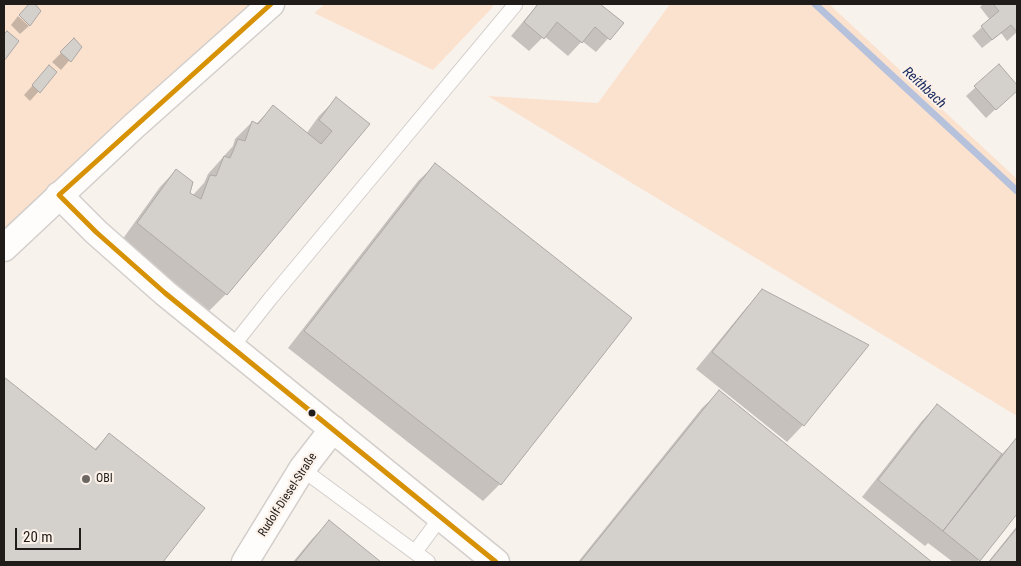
<!DOCTYPE html>
<meta charset="utf-8">
<style>
body{margin:0}
#map{position:relative;width:1021px;height:566px;overflow:hidden;background:#f8f2ed;font-family:"Roboto Condensed",sans-serif}
canvas{display:block}
.frame{position:absolute;inset:0;border:5px solid #201c19;pointer-events:none}
.scale{position:absolute;left:15px;top:528px;width:66px;height:22px;box-sizing:border-box;border:2px solid #201c19;border-top:0;padding-left:6px;font-size:15px;line-height:18px;white-space:nowrap;color:#201c19;-webkit-text-stroke:4px #fcf1e9;paint-order:stroke}
</style>
<div id="map">
<canvas width="1021" height="566"></canvas>
<div class="frame"></div>
<div class="scale">20 m</div>
</div>
<script>
const ctx = document.querySelector('canvas').getContext('2d');
ctx.lineJoin = 'round';
function fill(path, color) { ctx.fillStyle = color; ctx.fill(path, 'evenodd'); }
const shape = rows => new Path2D(rows.map(r => 'M' + r).join(''));
function trace(path, color, width, dash) { ctx.strokeStyle = color; ctx.lineWidth = width; ctx.lineCap = dash ? 'butt' : 'round'; ctx.setLineDash(dash || []); ctx.stroke(path); }
function drawText(font, color, halo, rows, align = 'center') {
  ctx.font = font + ' "Roboto Condensed",sans-serif'; ctx.lineWidth = 4.5; ctx.setLineDash([]); ctx.textBaseline = 'middle'; ctx.strokeStyle = halo; ctx.fillStyle = color; for (const [text, x, y, turn = 0] of rows) {
    ctx.save(); ctx.translate(x, y); ctx.rotate((+turn || 0) * Math.PI / 180); ctx.textAlign = isNaN(turn) ? turn : align; if (halo) ctx.strokeText(text, 0, 0); ctx.fillText(text, 0, 0); ctx.restore();
  }
}
fill(shape([
 [4,4,271,4,4,248],
 [325,4,494,4,491,9,433,70,314,13],
 [670,4,829,4,1017,179,1017,416,488,96,598,103]
]), '#fbe2ce');
fill(shape([
 [538,4,599,4,622,23,596,52,582,41,568,56,544,36,529,51,511,36],
 [983,4,1017,4,1017,32,1007,41,1001,33,982,48,972,36,990,20,980,7],
 [18,16,29,26,20,34,11,25],
 [81,47,61,70,52,62,65,49],
 [999,66,1017,87,1017,89,986,118,966,96],
 [49,67,56,72,30,101,24,95],
 [336,99,368,125,226,294,209,311,122,240,160,187,176,170,188,194,192,196,204,183,208,174,233,146,235,139,252,122,256,124,273,107,306,134,319,116],
 [435,165,630,318,500,484,483,501,288,348,418,181],
 [762,291,803,425,787,442,696,369,746,308],
 [4,379,94,450,109,434,204,508,161,562,4,562],
 [719,392,930,562,578,562,702,408],
 [937,405,1001,455,1017,438,1017,512,977,562,953,562,928,543,925,546,862,497,921,422],
 [329,522,379,562,293,562,312,539],
 [1017,526,1017,562,988,562]
]), '#0003');
trace(shape([
 [815,4,1017,191]
]), '#b6c1dc', 7);
const building = shape([
 [29,4,35,4,41,11,30,26,19,15,29,4],
 [538,4,600,4,624,23,610,40,595,27,582,43,557,22,544,39,524,22,538,4],
 [993,4,1017,4,1017,32,1011,25,992,40,981,26,999,11,993,4],
 [7,31,19,41,4,61,4,34,7,31],
 [74,38,82,47,71,62,60,52,74,38],
 [999,64,1017,85,1017,91,996,110,974,86,999,64],
 [49,65,57,72,40,93,32,85,49,65],
 [336,97,370,124,227,295,137,223,176,169,193,182,190,193,201,199,210,175,216,176,224,156,230,158,238,139,245,141,252,121,258,124,273,105,321,144,332,131,319,120,336,97],
 [435,163,632,318,501,485,304,331,435,163],
 [762,289,869,345,804,426,712,352,762,289],
 [4,377,96,450,109,433,205,508,163,562,4,562,4,377],
 [719,390,932,562,580,562,719,390],
 [937,404,1002,454,943,531,878,480,937,404],
 [1017,437,1017,514,980,561,943,531,1017,437],
 [329,520,381,562,295,562,329,520],
 [1017,528,1017,562,989,562,1017,528]
]);
fill(building, '#d4d0cc');
trace(building, '#ada8a5', 1);
const lane = shape([
 [232,347,270,299,515,5],
 [302,469,428,562],
 [415,552,441,517]
]);
const street = shape([
 [59,195,96,232,165,293,496,562],
 [4,248,134,126,271,4],
 [245,562,302,469,333,429]
]);
trace(lane, '#d3ceca', 16);
trace(street, '#d3ceca', 29);
trace(lane, '#fefdfc', 14);
trace(street, '#fefdfc', 26);
trace(shape([
 [271,4,59,195,96,232,165,293,496,562]
]), '#d79104', 5);
for (const [x, y, r, color] of [
 [312,413,4.5,"#201c19"],
 [86,479,5,"#6c6763"]
]) { const dot = new Path2D(); dot.arc(x, y, r, 0, 2 * Math.PI); ctx.fillStyle = color; ctx.fill(dot); trace(dot, '#fcf1e9', 2); }
drawText('12px', '#201c19', '#fcf1e9', [
 ["OBI",96,479]
], 'left');
drawText('12px', '#201c19', '#fcf1e9', [
 ["Rudolf-Diesel-Straße",288,495,-57]
]);
drawText('italic 14px', '#1a2d60', '#fcf1e9', [
 ["Reithbach",924,88,43]
]);
</script>
